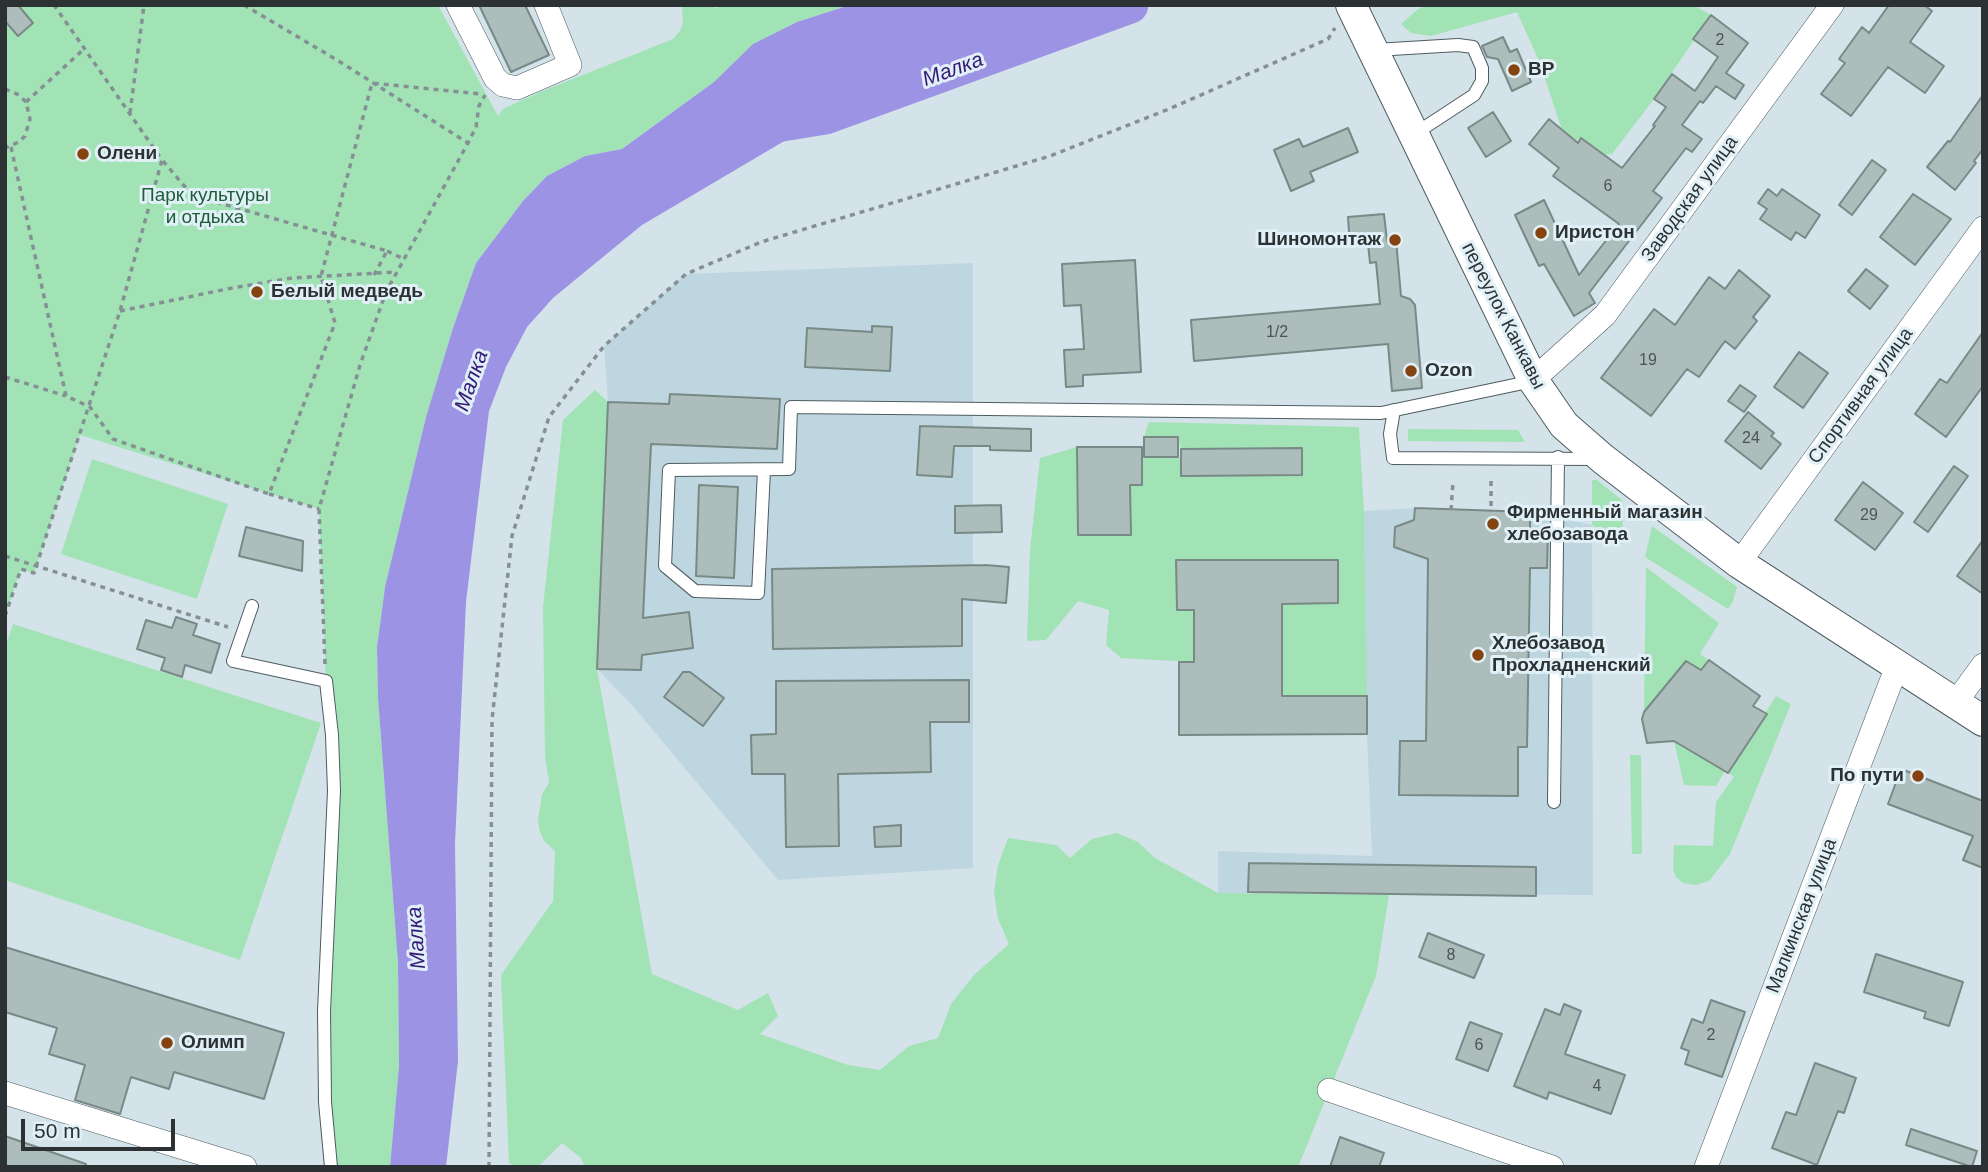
<!DOCTYPE html>
<meta charset="utf-8">
<style>
body{margin:0}
#map{position:relative;width:1988px;height:1172px;overflow:hidden;background:#d3e3e9;font-family:Arial,sans-serif}
canvas{display:block}
.frame{position:absolute;inset:0;border:7px solid #2c3234;pointer-events:none}
.scale{position:absolute;left:21px;top:1119px;width:154px;height:32px;box-sizing:border-box;border:4px solid #2c3234;border-top:0;padding-left:9px;font-size:21px;line-height:24px;white-space:nowrap;color:#2c3234;-webkit-text-stroke:5px #e0f0f6;paint-order:stroke}
</style>
<div id="map">
<canvas width="1988" height="1172"></canvas>
<div class="frame"></div>
<div class="scale">50 m</div>
</div>
<script>
const ctx = document.querySelector('canvas').getContext('2d');
ctx.lineJoin = 'round';
function fill(path, color) { ctx.fillStyle = color; ctx.fill(path, 'evenodd'); }
const shape = rows => new Path2D(rows.map(r => 'M' + r).join(''));
function trace(path, color, width, dash) { ctx.strokeStyle = color; ctx.lineWidth = width; ctx.lineCap = dash ? 'butt' : 'round'; ctx.setLineDash(dash || []); ctx.stroke(path); }
function drawText(font, color, halo, rows, align = 'center') {
  ctx.font = font + ' Arial,sans-serif'; ctx.lineWidth = 6; ctx.setLineDash([]); ctx.textBaseline = 'middle'; ctx.strokeStyle = halo; ctx.fillStyle = color; for (const [text, x, y, turn = 0] of rows) {
    ctx.save(); ctx.translate(x, y); ctx.rotate((+turn || 0) * Math.PI / 180); ctx.textAlign = isNaN(turn) ? turn : align; if (halo) ctx.strokeText(text, 0, 0); ctx.fillText(text, 0, 0); ctx.restore();
  }
}
fill(shape([
 [973,263,973,868,778,880,632,705,597,669,608,402,604,346,686,274],
 [1415,508,1530,512,1592,525,1593,895,1218,893,1218,851,1372,856,1367,734,1364,511]
]), '#bed6df');
fill(shape([
 [5,5,438,5,498,116,503,109,540,92,673,39,680,31,683,22,682,5,712,5,715,8,722,5,850,5,797,22,754,44,714,82,622,149,585,156,547,176,523,201,476,263,453,328,426,417,385,587,377,647,378,698,398,963,399,1066,390,1167,331,1167,325,1102,334,791,326,681,319,509,80,435,34,573,21,569,5,616],
 [1429,5,1693,5,1711,15,1654,99,1612,154,1605,155,1581,139,1575,140,1562,130,1540,63,1517,12,1431,36,1411,33,1401,24,1418,9],
 [595,390,608,402,597,669,652,974,738,1010,768,993,778,1016,760,1034,848,1065,880,1070,909,1046,938,1038,951,1004,974,975,1009,944,998,919,994,892,998,865,1008,838,1056,845,1070,858,1092,839,1117,833,1138,842,1155,858,1218,893,1389,895,1376,976,1298,1167,585,1167,581,1158,562,1143,538,1167,518,1167,509,1163,501,975,553,901,555,851,544,841,539,829,538,819,542,795,549,782,545,756,543,607,563,420],
 [1149,422,1359,427,1364,511,1367,696,1282,696,1282,604,1338,603,1338,560,1177,560,1177,609,1194,610,1194,662,1121,658,1106,645,1109,610,1078,601,1046,640,1027,641,1030,550,1040,458,1077,447,1078,535,1131,534,1130,485,1142,484,1142,462,1144,457,1181,458,1182,476,1302,474,1302,448,1181,449,1178,437,1144,437],
 [1408,429,1518,430,1525,442,1408,441],
 [92,459,228,504,197,599,61,554],
 [1592,480,1597,480,1623,501,1623,545,1592,525],
 [1652,526,1737,587,1733,601,1728,609,1645,557],
 [1646,567,1719,623,1700,654,1709,660,1701,670,1685,662,1644,712],
 [13,624,321,723,240,960,5,880,5,648],
 [1776,696,1791,704,1730,854,1709,881,1696,885,1683,883,1676,877,1673,869,1674,845,1713,846,1716,802,1734,777,1728,773],
 [1674,741,1725,771,1716,786,1684,785],
 [1630,755,1641,755,1642,854,1632,854]
]), '#a2e3b6');
fill(shape([
 [850,5,1130,5,825,117,642,225,553,298,527,327,506,367,489,411,466,602,455,844,458,1061,446,1167,390,1167,399,1066,398,963,378,698,377,647,385,587,426,417,453,328,476,263,523,201,547,176,585,156,622,149,714,82,753,44,797,22]
]), '#9d93e5');
trace(shape([
 [782,123,825,116,1130,5]
]), '#9d93e5', 37);
const building = shape([
 [5,5,18,5,33,23,18,36,5,21,5,5],
 [479,5,525,5,549,55,511,72,479,5],
 [1889,5,1924,5,1932,11,1910,42,1944,66,1925,93,1888,67,1851,116,1821,94,1845,63,1839,59,1862,27,1869,33,1889,5],
 [1711,15,1748,43,1726,73,1744,85,1735,99,1716,86,1703,103,1700,101,1682,125,1702,139,1692,152,1686,148,1653,191,1662,198,1589,293,1595,303,1574,316,1544,264,1539,266,1515,215,1544,200,1579,275,1619,224,1553,176,1559,168,1529,144,1549,119,1578,143,1581,138,1622,168,1655,126,1653,125,1666,107,1654,99,1672,74,1695,91,1718,57,1693,39,1711,15],
 [1503,37,1510,52,1517,49,1531,82,1512,91,1498,59,1487,57,1482,46,1503,37],
 [1983,95,1983,149,1974,161,1976,163,1955,190,1927,167,1948,141,1950,142,1983,95],
 [1493,112,1511,141,1486,157,1468,128,1493,112],
 [1348,128,1358,152,1310,172,1314,181,1291,191,1274,150,1299,139,1303,147,1348,128],
 [1872,160,1886,170,1852,215,1839,205,1872,160],
 [1768,189,1777,196,1782,189,1820,215,1805,238,1796,232,1791,240,1760,219,1767,209,1758,203,1768,189],
 [1913,194,1951,219,1915,265,1880,237,1913,194],
 [1384,214,1387,241,1396,240,1401,296,1410,299,1415,305,1422,388,1392,391,1388,344,1194,361,1191,320,1380,304,1376,262,1370,263,1368,244,1350,246,1348,217,1384,214],
 [1135,260,1141,372,1083,375,1083,386,1066,387,1064,350,1084,349,1081,305,1064,306,1062,264,1135,260],
 [1866,269,1888,286,1870,309,1848,291,1866,269],
 [1739,270,1770,296,1753,317,1757,321,1735,349,1725,341,1699,377,1687,369,1651,416,1601,378,1654,309,1675,325,1709,277,1725,289,1739,270],
 [872,326,892,327,890,371,805,367,807,328,872,332,872,326],
 [1983,332,1983,386,1946,437,1915,414,1940,379,1947,383,1983,332],
 [1799,352,1828,373,1803,408,1774,387,1799,352],
 [1740,385,1756,396,1744,412,1728,401,1740,385],
 [670,394,780,399,777,449,651,444,643,618,689,612,693,648,642,655,641,670,597,669,608,402,669,404,670,394],
 [1748,412,1774,433,1771,436,1781,444,1761,469,1725,441,1748,412],
 [920,426,1031,429,1031,451,990,450,990,446,954,446,952,477,917,475,920,426],
 [1144,437,1178,437,1178,457,1144,457,1144,437],
 [1077,447,1142,447,1142,485,1130,485,1131,535,1078,535,1077,447],
 [1302,448,1302,475,1181,476,1181,449,1302,448],
 [1954,466,1968,476,1928,532,1914,522,1954,466],
 [1863,482,1903,513,1875,550,1835,520,1863,482],
 [699,485,738,487,734,578,696,576,699,485],
 [1001,505,1002,532,955,533,955,506,1001,505],
 [1415,508,1530,512,1530,533,1548,533,1547,568,1530,568,1527,747,1518,747,1518,796,1399,795,1400,741,1426,741,1428,559,1394,547,1395,527,1414,520,1415,508],
 [246,527,303,541,302,571,239,556,246,527],
 [1983,540,1983,594,1957,576,1983,540],
 [1176,560,1338,560,1338,603,1282,604,1282,696,1367,696,1367,734,1179,735,1179,662,1194,662,1194,610,1177,610,1176,560],
 [985,565,1009,567,1006,603,962,599,962,646,773,649,772,569,985,565],
 [176,617,197,624,193,635,220,644,211,673,185,665,182,677,161,670,165,658,137,649,146,620,172,628,176,617],
 [1709,660,1760,696,1753,706,1767,714,1728,773,1674,741,1647,743,1642,719,1644,712,1686,661,1701,670,1709,660],
 [683,672,690,672,724,698,703,726,664,697,683,672],
 [969,680,969,722,930,722,931,772,838,774,839,846,786,847,785,774,752,774,751,735,776,734,776,681,969,680],
 [1901,769,1983,801,1983,868,1963,860,1973,836,1888,804,1901,769],
 [901,825,901,846,875,847,874,827,901,825],
 [1249,863,1536,867,1536,896,1248,892,1249,863],
 [1428,933,1484,955,1474,978,1419,957,1428,933],
 [5,947,284,1033,264,1099,174,1072,169,1089,131,1077,120,1114,75,1100,85,1065,49,1054,57,1028,5,1012,5,947],
 [1876,954,1963,982,1949,1026,1924,1018,1926,1012,1864,992,1876,954],
 [1711,1000,1745,1012,1722,1077,1685,1064,1689,1051,1681,1048,1692,1019,1703,1023,1711,1000],
 [1564,1004,1581,1011,1565,1054,1625,1075,1611,1114,1549,1092,1547,1099,1514,1086,1545,1009,1560,1015,1564,1004],
 [1470,1022,1502,1034,1488,1071,1456,1059,1470,1022],
 [1815,1063,1856,1078,1844,1113,1838,1111,1817,1165,1772,1148,1786,1112,1796,1115,1815,1063],
 [1911,1129,1977,1151,1972,1167,1906,1145,1911,1129],
 [5,1136,86,1164,85,1167,5,1167,5,1136],
 [1340,1137,1384,1153,1379,1167,1330,1167,1340,1137]
]);
fill(building, '#acbdbb');
trace(building, '#788986', 2);
const service = shape([
 [1375,50,1458,45,1473,47,1482,68,1482,81,1474,95,1413,135],
 [1394,410,1390,434,1393,458,1596,459],
 [764,470,758,593,695,591,665,566,669,470,789,469,791,407,1381,413,1533,381],
 [252,606,233,661,326,681,332,735,334,791,324,1011,325,1102,331,1167],
 [1554,802,1558,457]
]);
const minor = shape([
 [458,5,495,78,503,85,517,88,570,65,546,5],
 [1533,380,1605,315,1832,5],
 [1739,563,1983,228],
 [1956,702,1983,665],
 [1329,1090,1552,1167],
 [5,1093,245,1167],
 [1706,1167,1897,666]
]);
const tertiary = shape([
 [1351,5,1533,380,1564,425,1603,459,1739,563,1983,721]
]);
trace(service, '#4e5c61', 14);
trace(minor, '#4e5c61', 24);
trace(tertiary, '#4e5c61', 32);
trace(shape([
 [244,5,337,60,468,143],
 [5,89,19,95,26,102,30,119,25,136,19,142,5,148],
 [26,102,84,49],
 [130,113,144,5],
 [11,147,66,396,90,407,113,439,269,494,335,323,321,276,372,83,480,94],
 [163,161,192,195,387,251,374,275],
 [387,251,404,259],
 [120,311,232,288,292,278,396,272],
 [5,377,66,396],
 [1491,481,1491,512],
 [269,494,319,509],
 [1451,510,1453,482],
 [5,556,228,627],
 [5,616,21,569,34,573,120,311,162,160,54,5],
 [325,664,319,509,360,365,386,292,468,143,476,127,479,106,485,95],
 [489,1167,492,720,512,536,549,417,604,346,686,274,761,242,1050,156,1169,109,1328,39,1335,28]
]), '#859094', 3.5, [5, 5]);
trace(service, '#fff', 12);
trace(minor, '#fff', 23);
trace(tertiary, '#fff', 30);
for (const [x, y, r, color] of [
 [1514,70,7,"#84430f"],
 [83,154,7,"#84430f"],
 [1541,233,7,"#84430f"],
 [1395,240,7,"#84430f"],
 [257,292,7,"#84430f"],
 [1411,371,7,"#84430f"],
 [1493,524,7,"#84430f"],
 [1478,655,7,"#84430f"],
 [1918,776,7,"#84430f"],
 [167,1043,7,"#84430f"]
]) { const dot = new Path2D(); dot.arc(x, y, r, 0, 2 * Math.PI); ctx.fillStyle = color; ctx.fill(dot); trace(dot, '#e0f0f6', 2.5); }
drawText('16px', '#4c5556', null, [
 ["2",1720,41],
 ["6",1608,187],
 ["1/2",1277,333],
 ["19",1648,361],
 ["24",1751,439],
 ["29",1869,516],
 ["8",1451,956],
 ["2",1711,1036],
 ["6",1479,1046],
 ["4",1597,1087]
]);
drawText('bold 19px', '#2c3234', '#e0f0f6', [
 ["BP",1528,70],
 ["Олени",97,154],
 ["Иристон",1555,233],
 ["Шиномонтаж",1381,240,"right"],
 ["Белый медведь",271,292],
 ["Ozon",1425,371],
 ["Фирменный магазин",1507,513],
 ["хлебозавода",1507,535],
 ["Хлебозавод",1492,644],
 ["Прохладненский",1492,666],
 ["По пути",1904,776,"right"],
 ["Олимп",181,1043]
], 'left');
drawText('19px', '#1d5d37', '#e0f0f6', [
 ["Парк культуры",205,196],
 ["и отдыха",205,218]
]);
drawText('19px', '#2c3234', '#e0f0f6', [
 ["Заводская улица",1690,199,-54],
 ["переулок Канкавы",1503,316,63],
 ["Спортивная улица",1861,396,-54],
 ["Малкинская улица",1802,916,-69]
]);
drawText('italic 21px', '#351878', '#e0f0f6', [
 ["Малка",953,70,-20],
 ["Малка",472,381,-71],
 ["Малка",417,938,-94]
]);
</script>
